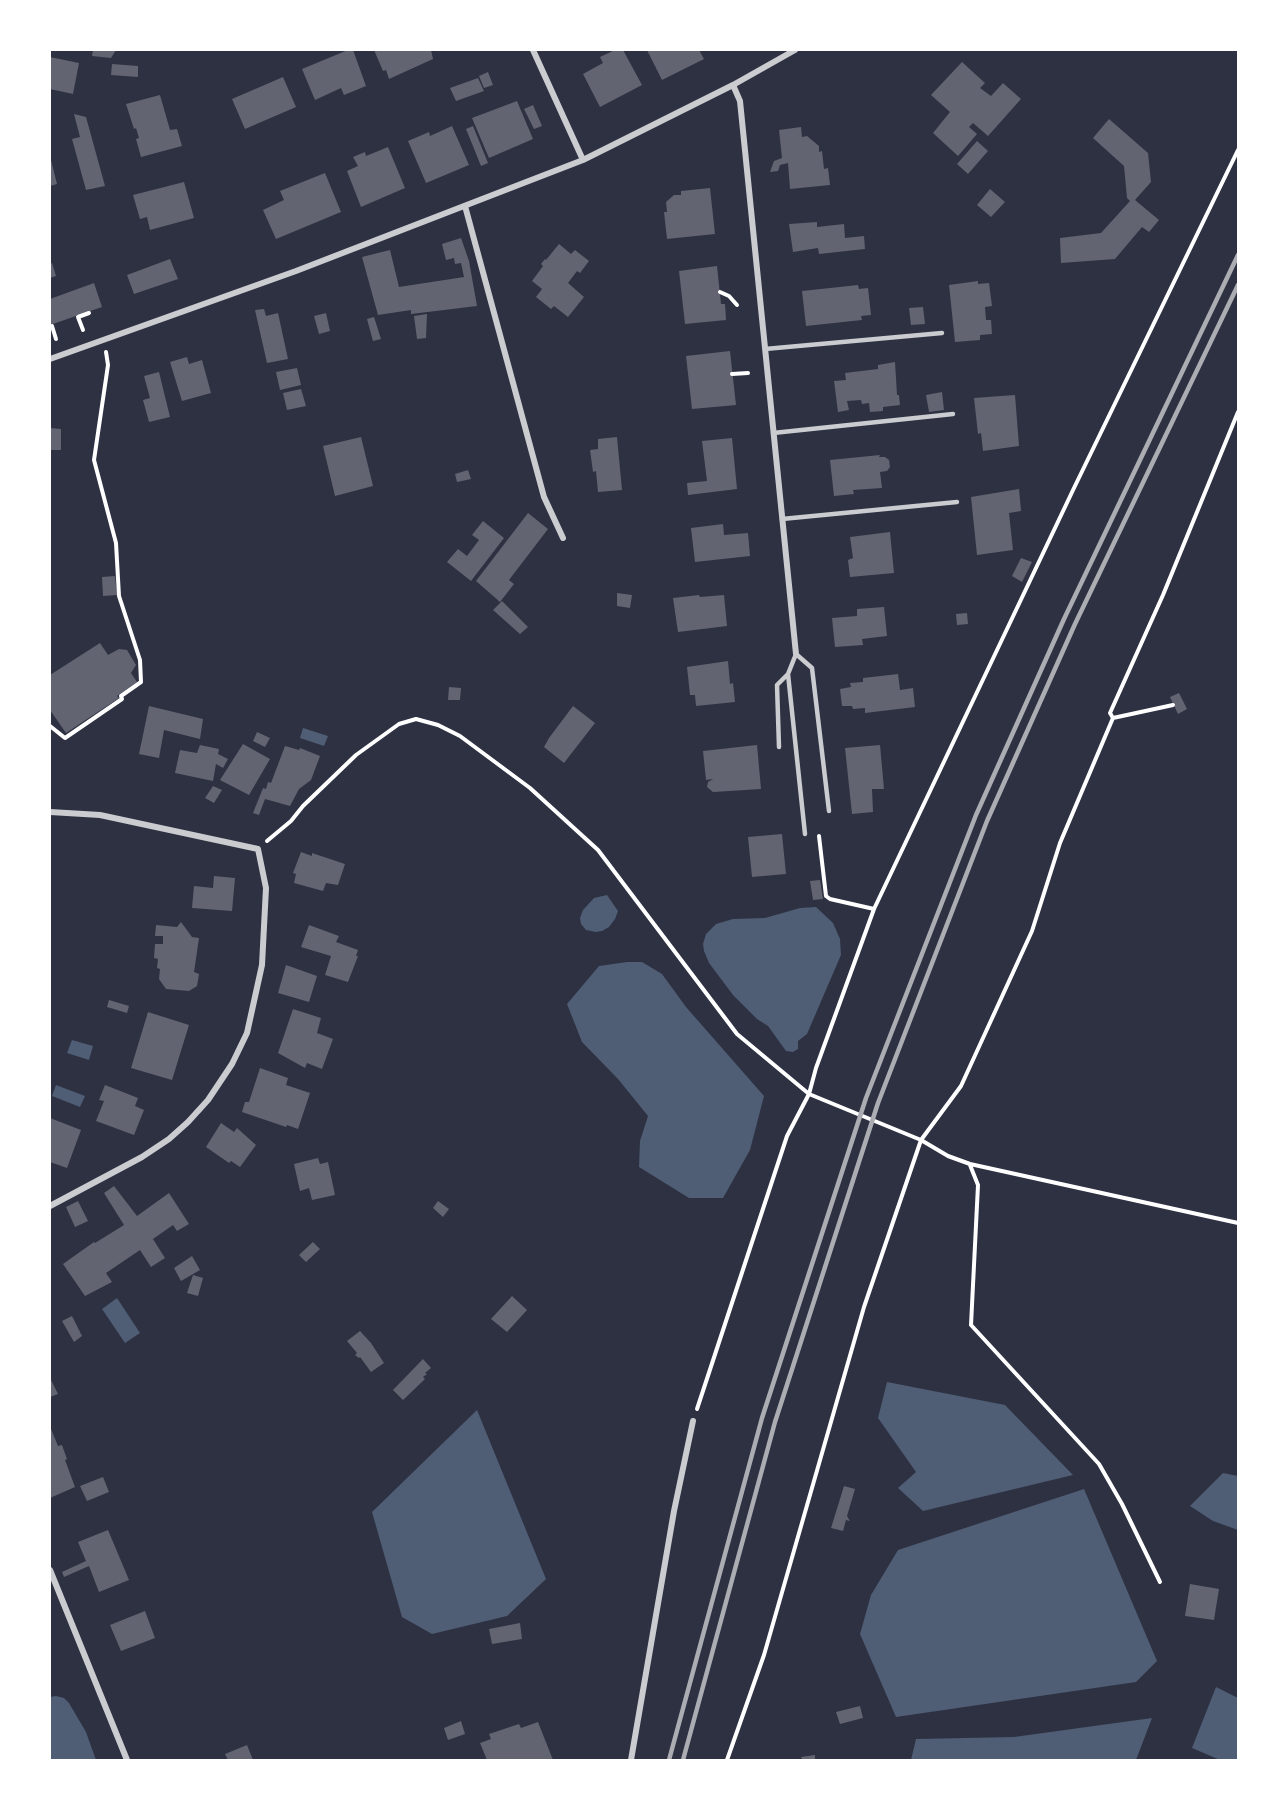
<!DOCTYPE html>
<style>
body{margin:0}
#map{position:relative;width:1288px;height:1810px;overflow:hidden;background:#2d3142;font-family:"Alegreya Sans",sans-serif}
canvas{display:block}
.frame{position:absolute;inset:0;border:51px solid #fff;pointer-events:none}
</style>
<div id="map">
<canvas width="1288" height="1810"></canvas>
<div class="frame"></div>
</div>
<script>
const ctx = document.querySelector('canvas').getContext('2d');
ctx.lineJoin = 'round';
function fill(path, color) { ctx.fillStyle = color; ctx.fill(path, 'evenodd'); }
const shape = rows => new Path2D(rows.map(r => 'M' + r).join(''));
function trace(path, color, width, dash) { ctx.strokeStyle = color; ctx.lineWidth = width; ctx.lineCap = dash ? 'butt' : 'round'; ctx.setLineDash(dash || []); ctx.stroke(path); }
fill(shape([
 [303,728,328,736,324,746,300,738],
 [607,895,618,911,615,919,609,927,602,931,596,932,586,930,581,924,580,918,583,910,594,898],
 [816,907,833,923,840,939,841,955,807,1034,798,1041,798,1049,793,1052,786,1051,768,1026,757,1019,733,995,709,963,704,951,703,944,706,934,716,924,733,919,765,918,800,908],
 [627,962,642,962,662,974,686,1007,764,1096,750,1150,723,1198,689,1198,639,1167,640,1141,648,1116,618,1079,582,1042,567,1004,599,966],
 [72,1040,93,1046,89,1060,67,1053],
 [56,1085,85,1096,80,1107,52,1096],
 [117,1298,140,1333,125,1343,102,1309],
 [887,1382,1005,1405,1073,1475,923,1511,898,1488,916,1472,878,1418],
 [477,1410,546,1579,507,1616,432,1634,402,1617,372,1512],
 [1223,1473,1238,1476,1238,1530,1213,1521,1190,1506],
 [1084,1489,1157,1661,1136,1682,896,1717,860,1634,871,1595,898,1550],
 [1216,1687,1238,1698,1238,1760,1220,1760,1192,1748],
 [56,1696,64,1698,69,1703,86,1732,96,1760,50,1760,50,1697],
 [1152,1718,1136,1760,911,1760,916,1739,1014,1737]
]), '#4f5d75');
fill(shape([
 [93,50,116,50,111,58,92,56],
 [348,50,353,50,366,86,344,95,341,88,315,100,302,69],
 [374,50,431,50,433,59,389,79,386,70,383,71],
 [615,50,623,50,642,85,600,107,583,74,603,63,600,57],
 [647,50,699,50,704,59,662,80],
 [50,57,79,63,73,94,50,89],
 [962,62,985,83,980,88,991,96,1003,83,1021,99,988,136,973,123,969,127,977,134,958,156,933,133,950,112,931,95],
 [112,64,138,66,138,77,111,75],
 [488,72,493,85,484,88,479,76],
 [283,77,296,107,245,129,232,99],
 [478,78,484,91,456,101,450,88],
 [160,95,170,130,177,129,182,146,141,157,136,139,139,138,136,128,134,129,126,104],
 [517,101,533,139,489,158,472,118],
 [533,105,542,126,534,129,524,109],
 [74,114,86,117,105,186,86,190,72,139,80,137],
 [1109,119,1148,153,1151,182,1135,200,1159,220,1149,232,1142,227,1115,259,1061,263,1060,238,1101,233,1130,201,1127,198,1124,166,1093,138],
 [452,126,469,165,426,183,408,141,429,132,430,136],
 [473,126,488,163,481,166,466,129],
 [801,127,802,137,807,136,819,146,819,152,822,151,824,169,828,168,830,185,790,189,788,163,780,165,778,171,770,172,774,161,782,158,779,130],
 [977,141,988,151,968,174,957,164],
 [388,147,405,188,361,207,347,171,358,166,353,157,365,152,366,156],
 [50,156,57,184,50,186],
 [325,173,341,212,276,239,263,210,284,200,280,191],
 [184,182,194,218,150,230,147,217,140,219,133,195],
 [710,188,715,234,667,239,664,212,667,212,666,202,674,195,681,195,681,191],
 [990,189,1005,202,991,217,977,205],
 [817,222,817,227,844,224,845,238,864,236,865,249,819,254,818,248,793,252,789,224],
 [461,238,469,261,477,306,411,314,411,310,378,315,362,257,390,250,399,287,464,277,461,263,455,264,454,258,446,260,442,244],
 [559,244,571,254,575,250,589,261,580,273,577,271,568,283,584,297,568,317,554,306,551,309,536,297,542,289,532,281,543,266,541,264,545,259,546,260],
 [170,259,178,279,134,294,127,275],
 [52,263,56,276,50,278,50,264],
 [717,266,721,304,725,304,726,320,685,324,679,271],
 [978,281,978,284,989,283,992,306,985,307,986,320,991,320,992,334,980,335,980,340,955,342,949,285],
 [94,283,102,307,50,325,50,299],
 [858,285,859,289,868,288,871,315,861,316,862,320,806,326,802,291],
 [923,307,925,324,911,325,909,308],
 [264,309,266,316,278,313,288,359,267,363,255,310],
 [326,313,330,331,319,334,314,316],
 [427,314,426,338,417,339,414,316],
 [374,317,381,339,373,341,367,319],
 [730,351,736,405,692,409,686,356],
 [187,357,189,364,202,360,211,393,182,401,170,362],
 [895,362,897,395,899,395,900,405,883,407,883,411,870,412,869,403,862,404,861,400,847,401,849,410,838,412,834,381,846,380,845,373,878,369,878,365],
 [297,368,301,385,280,390,276,372],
 [159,372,170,417,149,422,143,400,150,398,144,376],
 [301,389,306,406,287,410,283,393],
 [942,392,944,410,929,412,926,395],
 [1015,395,1019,446,983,451,981,433,978,434,974,398],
 [50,428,61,429,61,450,50,450],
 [361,437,373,486,335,496,323,446],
 [617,437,622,490,598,492,596,471,593,472,590,450,598,449,598,439],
 [732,438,737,489,688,495,687,483,707,481,702,441],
 [880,455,879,457,885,457,889,460,890,467,887,471,880,472,882,488,853,490,854,494,834,496,830,460],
 [468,470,471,479,457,482,455,474],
 [1019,489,1021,511,1009,513,1013,550,977,555,971,497],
 [528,513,548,529,509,580,514,584,500,602,476,581],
 [483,521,504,538,471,581,447,562,458,549,467,556,479,540,472,535],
 [723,524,724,535,748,533,750,556,695,562,691,528],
 [890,532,894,573,850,577,848,560,853,558,850,537],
 [1021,558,1032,562,1022,582,1012,576],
 [115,576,117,595,103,596,102,577],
 [617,593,632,595,630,608,617,606],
 [699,595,700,597,724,595,727,626,678,632,673,598],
 [502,601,528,627,520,634,493,610],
 [884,607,887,636,862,639,863,645,835,647,832,618,857,616,857,609],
 [967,613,968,624,957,625,956,614],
 [100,643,108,655,119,649,127,650,136,665,131,673,137,682,117,696,119,698,66,733,50,710,50,675],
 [728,661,730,684,733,683,735,702,696,706,695,695,690,695,687,667],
 [898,674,900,690,913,688,915,707,865,713,865,708,853,709,852,706,842,706,840,689,851,687,850,683,863,682,863,678],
 [449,687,461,688,460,700,448,700],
 [1179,693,1187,709,1178,714,1170,697],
 [149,706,203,719,200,739,164,730,159,758,139,754],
 [573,706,595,723,564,763,544,747,549,738],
 [257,732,270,738,265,747,253,741],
 [243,744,270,759,249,795,220,780],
 [200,745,219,749,218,754,228,759,223,768,216,764,213,781,175,773,180,750,197,753],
 [757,745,761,789,713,792,707,787,708,782,713,779,706,780,703,751],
 [880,745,884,789,872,789,873,812,852,814,845,748],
 [285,746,299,750,300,748,320,756,311,780,299,789,290,806,265,799,259,815,253,813,263,788,266,789,268,782,271,783],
 [213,786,222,790,214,803,205,798],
 [782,834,786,874,752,877,748,837],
 [301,852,312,856,312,853,345,864,338,885,326,883,323,891,294,883,296,874,293,873],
 [214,876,235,878,232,911,192,908,194,886,213,888],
 [820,880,823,899,813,900,810,881],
 [181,922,192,937,199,938,194,972,199,974,197,986,189,991,166,989,159,979,160,969,157,968,158,959,154,958,155,944,163,944,163,936,155,936,156,925,177,927],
 [309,925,339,936,336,942,358,950,356,956,358,956,348,982,325,975,331,956,301,947],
 [286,965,317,976,309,1002,278,993],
 [109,1000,129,1006,127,1013,107,1007],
 [293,1009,321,1018,317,1033,333,1039,322,1069,307,1063,305,1068,278,1053],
 [148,1012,189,1025,172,1080,131,1068],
 [260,1068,288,1078,286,1085,310,1093,298,1129,287,1125,286,1127,242,1112,245,1102,249,1102],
 [105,1085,138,1098,135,1106,144,1110,134,1135,96,1121,104,1101,99,1100],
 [50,1118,81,1130,67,1168,50,1162],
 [221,1123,234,1132,237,1128,256,1145,240,1167,231,1161,229,1163,206,1147],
 [318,1158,320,1164,328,1162,335,1195,312,1200,309,1188,300,1191,294,1164],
 [114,1186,137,1216,169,1193,189,1224,177,1231,173,1225,153,1239,165,1258,151,1267,140,1250,106,1273,112,1282,85,1296,63,1264,94,1242,95,1243,124,1225,104,1193],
 [78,1201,88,1221,75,1227,66,1207],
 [438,1201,449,1209,443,1217,433,1208],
 [313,1242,320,1249,306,1262,299,1255],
 [192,1256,200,1270,181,1281,174,1268],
 [193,1275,203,1278,198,1296,187,1293],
 [512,1296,527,1310,507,1332,491,1319],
 [72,1316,82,1336,74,1342,62,1321],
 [360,1331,371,1343,384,1363,371,1372,360,1357,359,1358,355,1355,357,1353,347,1341],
 [423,1359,431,1368,425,1373,427,1374,423,1377,425,1379,403,1400,393,1390],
 [50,1378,58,1394,50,1397],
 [51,1429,58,1446,62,1445,67,1459,65,1460,75,1487,50,1498,50,1430],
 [103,1477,109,1492,87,1501,80,1486],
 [844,1486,855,1489,847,1516,850,1521,846,1520,843,1531,831,1528],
 [108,1530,129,1580,99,1592,89,1566,64,1577,62,1572,86,1561,78,1542],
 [1190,1584,1219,1589,1214,1620,1185,1616],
 [145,1611,155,1638,121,1651,110,1625],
 [520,1623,522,1639,492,1644,489,1629],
 [860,1706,863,1718,840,1724,836,1712],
 [461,1721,465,1734,448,1740,444,1728],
 [538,1722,553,1760,487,1760,480,1743,491,1739,489,1734,519,1724,521,1728],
 [247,1745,253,1760,228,1760,225,1754],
 [815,1755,815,1760,802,1760,801,1757]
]), '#626471');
trace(shape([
 [720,292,729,296,737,305],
 [50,327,52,326,56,339],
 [83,330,78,317,89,313],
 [732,374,748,373],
 [1113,718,1173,705],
 [50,726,65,738,122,699,121,696,141,682,140,660,119,596,116,543,94,460,108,365,106,352],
 [819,836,826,896,830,899,874,909],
 [267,841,291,821,303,806,356,755,399,724,416,719,438,725,460,736,530,788,598,850,737,1034,809,1094,921,1140,948,1156,970,1164,1238,1223],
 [970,1165,978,1185,971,1325,1099,1464,1122,1504,1160,1582],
 [697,1409,787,1136,809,1094,816,1068,874,909,1074,488,1238,150],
 [727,1760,764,1655,864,1307,921,1140,961,1086,1032,931,1060,843,1110,725,1113,718,1110,713,1163,595,1238,412]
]), '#fff', 4);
trace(shape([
 [765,349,942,333],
 [773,433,953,414],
 [782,519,957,502],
 [779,747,777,685,788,674],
 [805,834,788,674,796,654,812,668,829,811]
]), '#caccd0', 4.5);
trace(shape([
 [533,50,583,160],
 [733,85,740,101,796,654],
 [465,206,544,497,563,538],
 [50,359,296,271,583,160,733,85,795,50],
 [50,812,100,815,258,849,266,888,262,965,247,1033,232,1064,208,1100,188,1122,169,1139,142,1157,50,1206],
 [50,1570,127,1760],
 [631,1760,674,1511,693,1421]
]), '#caccd0', 6);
trace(shape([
 [669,1760,762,1418,866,1098,976,815,1064,619,1238,255],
 [683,1760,775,1422,878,1103,987,821,1075,624,1238,285]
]), '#abadb3', 4.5);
</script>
